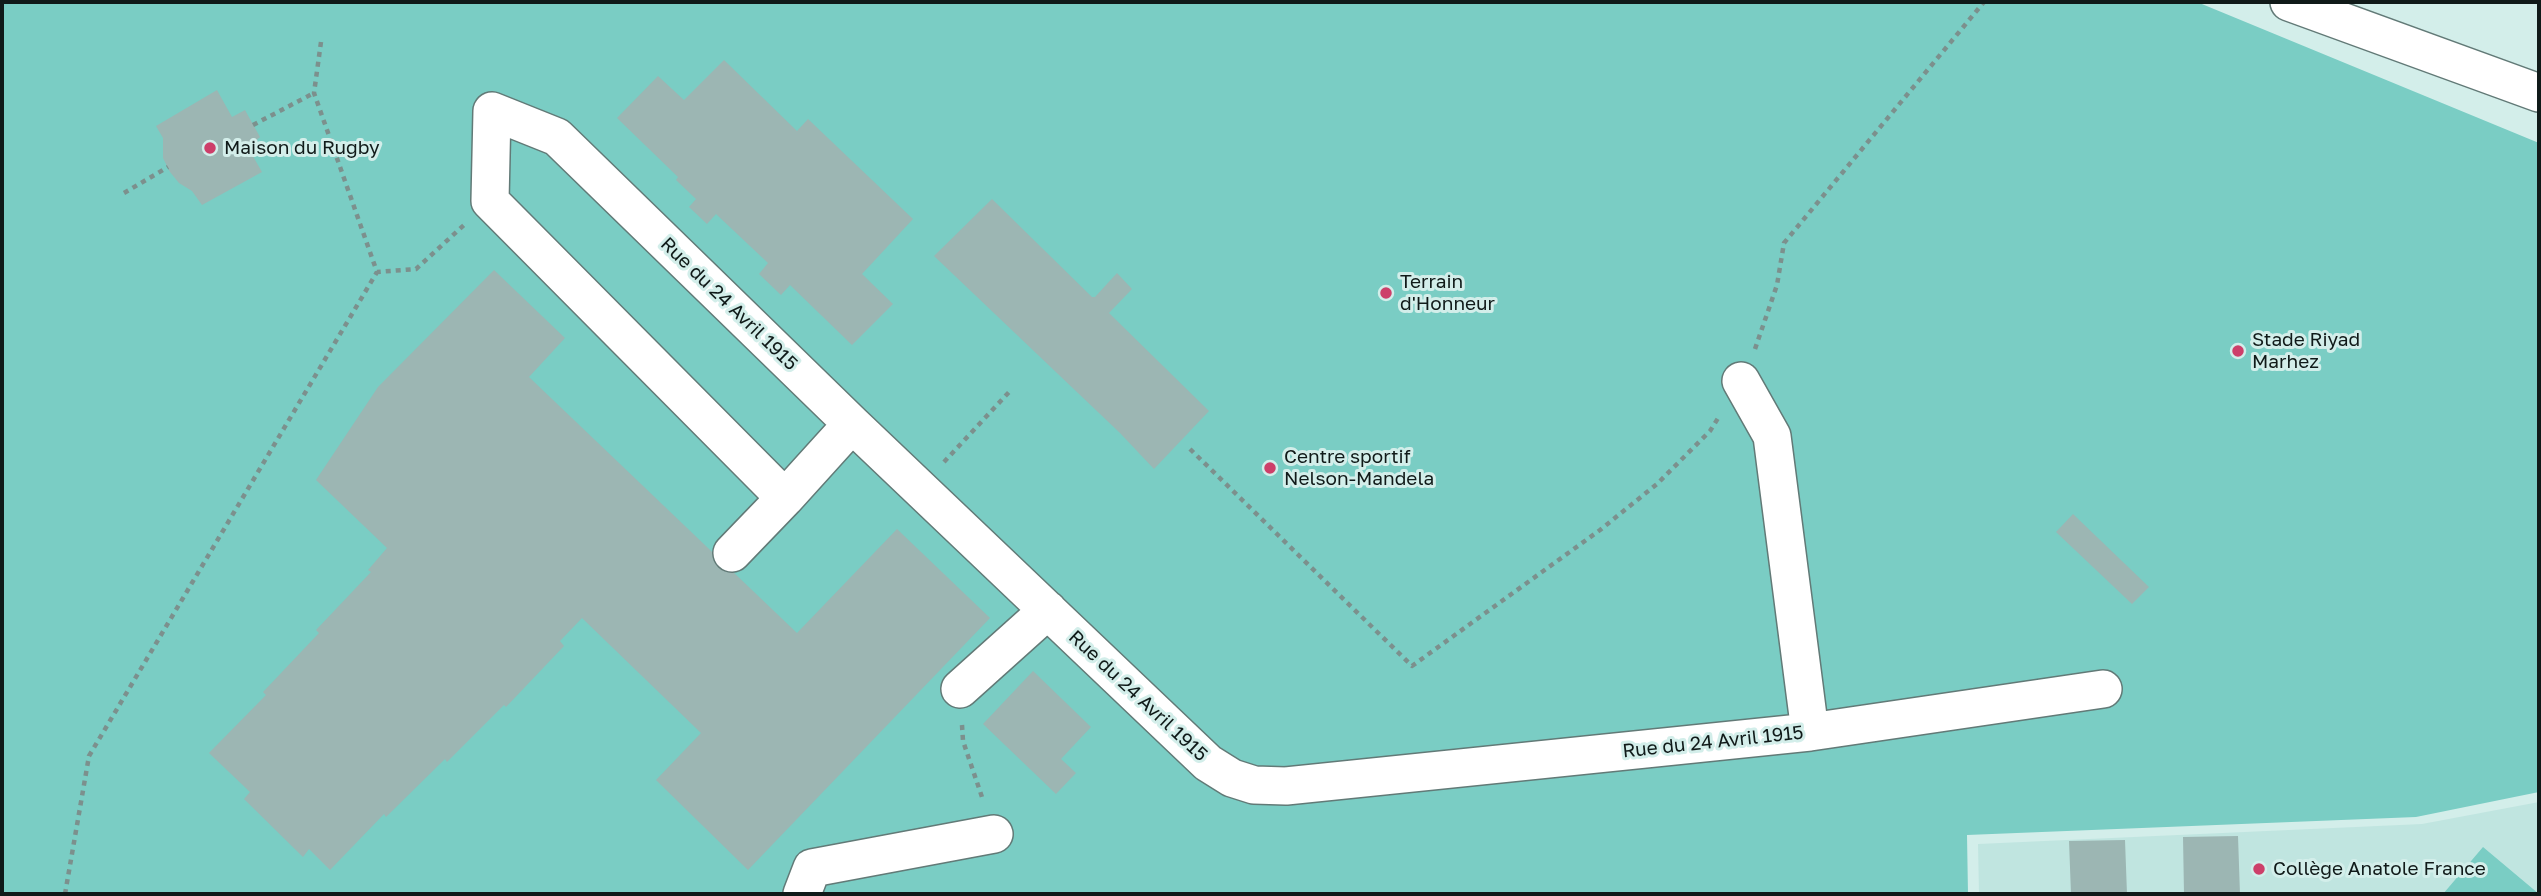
<!DOCTYPE html>
<meta charset="utf-8">
<style>
body{margin:0}
#map{position:relative;width:2541px;height:896px;overflow:hidden;background:#d3eeea;font-family:"Golos Text",sans-serif}
canvas{display:block}
.frame{position:absolute;inset:0;border:4px solid #101a19;pointer-events:none}
</style>
<div id="map">
<canvas width="2541" height="896"></canvas>
<div class="frame"></div>
</div>
<script>
const ctx = document.querySelector('canvas').getContext('2d');
ctx.lineJoin = 'round';
function fill(path, color) { ctx.fillStyle = color; ctx.fill(path, 'evenodd'); }
const shape = rows => new Path2D(rows.map(r => 'M' + r).join(''));
function trace(path, color, width, dash) { ctx.strokeStyle = color; ctx.lineWidth = width; ctx.lineCap = dash ? 'butt' : 'round'; ctx.setLineDash(dash || []); ctx.stroke(path); }
function drawText(font, color, halo, rows, align = 'center') {
  ctx.font = font + ' "Golos Text",sans-serif'; ctx.lineWidth = 6; ctx.setLineDash([]); ctx.textBaseline = 'middle'; ctx.strokeStyle = halo; ctx.fillStyle = color; for (const [text, x, y, turn = 0] of rows) {
    ctx.save(); ctx.translate(x, y); ctx.rotate((+turn || 0) * Math.PI / 180); ctx.textAlign = isNaN(turn) ? turn : align; if (halo) ctx.strokeText(text, 0, 0); ctx.fillText(text, 0, 0); ctx.restore();
  }
}
fill(shape([
 [2539,802,2539,894,1979,894,1978,844,2422,824]
]), '#c0e5e0');
fill(shape([
 [2,2,2197,2,2539,143,2539,792,2416,817,1967,835,1968,894,2,894],
 [2483,847,2539,894,2443,894]
]), '#7acdc4');
fill(shape([
 [724,60,797,131,808,119,913,219,862,274,893,304,852,345,790,285,781,295,759,274,768,263,716,214,707,224,689,207,696,199,676,180,678,177,617,118,658,76,684,100],
 [217,90,232,117,245,110,260,137,251,145,250,151,262,172,202,205,192,191,179,183,170,172,163,158,163,138,156,126],
 [992,199,1092,297,1095,297,1117,273,1132,289,1109,313,1209,411,1154,469,1120,433,934,256],
 [494,270,565,338,529,377,797,633,897,529,990,618,748,870,656,780,701,733,582,618,560,641,564,646,506,707,504,705,447,762,445,759,386,817,384,814,330,870,309,849,303,857,244,799,250,792,209,753,266,695,263,692,319,633,316,630,371,572,368,570,387,548,316,480,378,387],
 [2073,514,2149,587,2132,604,2056,532],
 [1033,671,1091,727,1061,759,1076,773,1056,794,983,724],
 [2238,836,2240,894,2184,894,2183,837],
 [2125,840,2127,894,2071,894,2069,841]
]), '#9cb6b3');
const minor = shape([
 [2289,2,2539,93],
 [1741,381,1772,436,1810,732],
 [785,498,852,424],
 [732,553,785,498,490,201,492,111,557,137,852,424,1208,763,1232,778,1254,785,1286,786,1810,732,2103,689],
 [960,689,1048,610],
 [802,894,812,868,994,834]
]);
trace(minor, '#627a77', 40);
trace(shape([
 [321,42,314,93,377,272,416,269,464,225],
 [253,125,314,93],
 [124,193,168,167],
 [1755,349,1777,285,1784,243,1984,2],
 [1190,449,1412,666,1600,530,1657,484,1710,431,1720,415],
 [944,462,1010,391],
 [962,725,963,741,983,800],
 [65,894,89,756,377,272]
]), '#7c908d', 4.5, [5, 5]);
trace(minor, '#fff', 37);
for (const [x, y, r, color] of [
 [210,148,7,"#cd3f6a"],
 [1386,293,7,"#cd3f6a"],
 [2238,351,7,"#cd3f6a"],
 [1270,468,7,"#cd3f6a"],
 [2259,869,7,"#cd3f6a"]
]) { const dot = new Path2D(); dot.arc(x, y, r, 0, 2 * Math.PI); ctx.fillStyle = color; ctx.fill(dot); trace(dot, '#d3eeea', 2.5); }
drawText('19px', '#101a19', '#d3eeea', [
 ["Maison du Rugby",224,148],
 ["Terrain",1400,282],
 ["d'Honneur",1400,304],
 ["Stade Riyad",2252,340],
 ["Marhez",2252,362],
 ["Centre sportif",1284,457],
 ["Nelson-Mandela",1284,479],
 ["Collège Anatole France",2273,869]
], 'left');
drawText('19px', '#101a19', '#d3eeea', [
 ["Rue du 24 Avril 1915",729,304,44],
 ["Rue du 24 Avril 1915",1138,696,43],
 ["Rue du 24 Avril 1915",1713,742,-6]
]);
</script>
